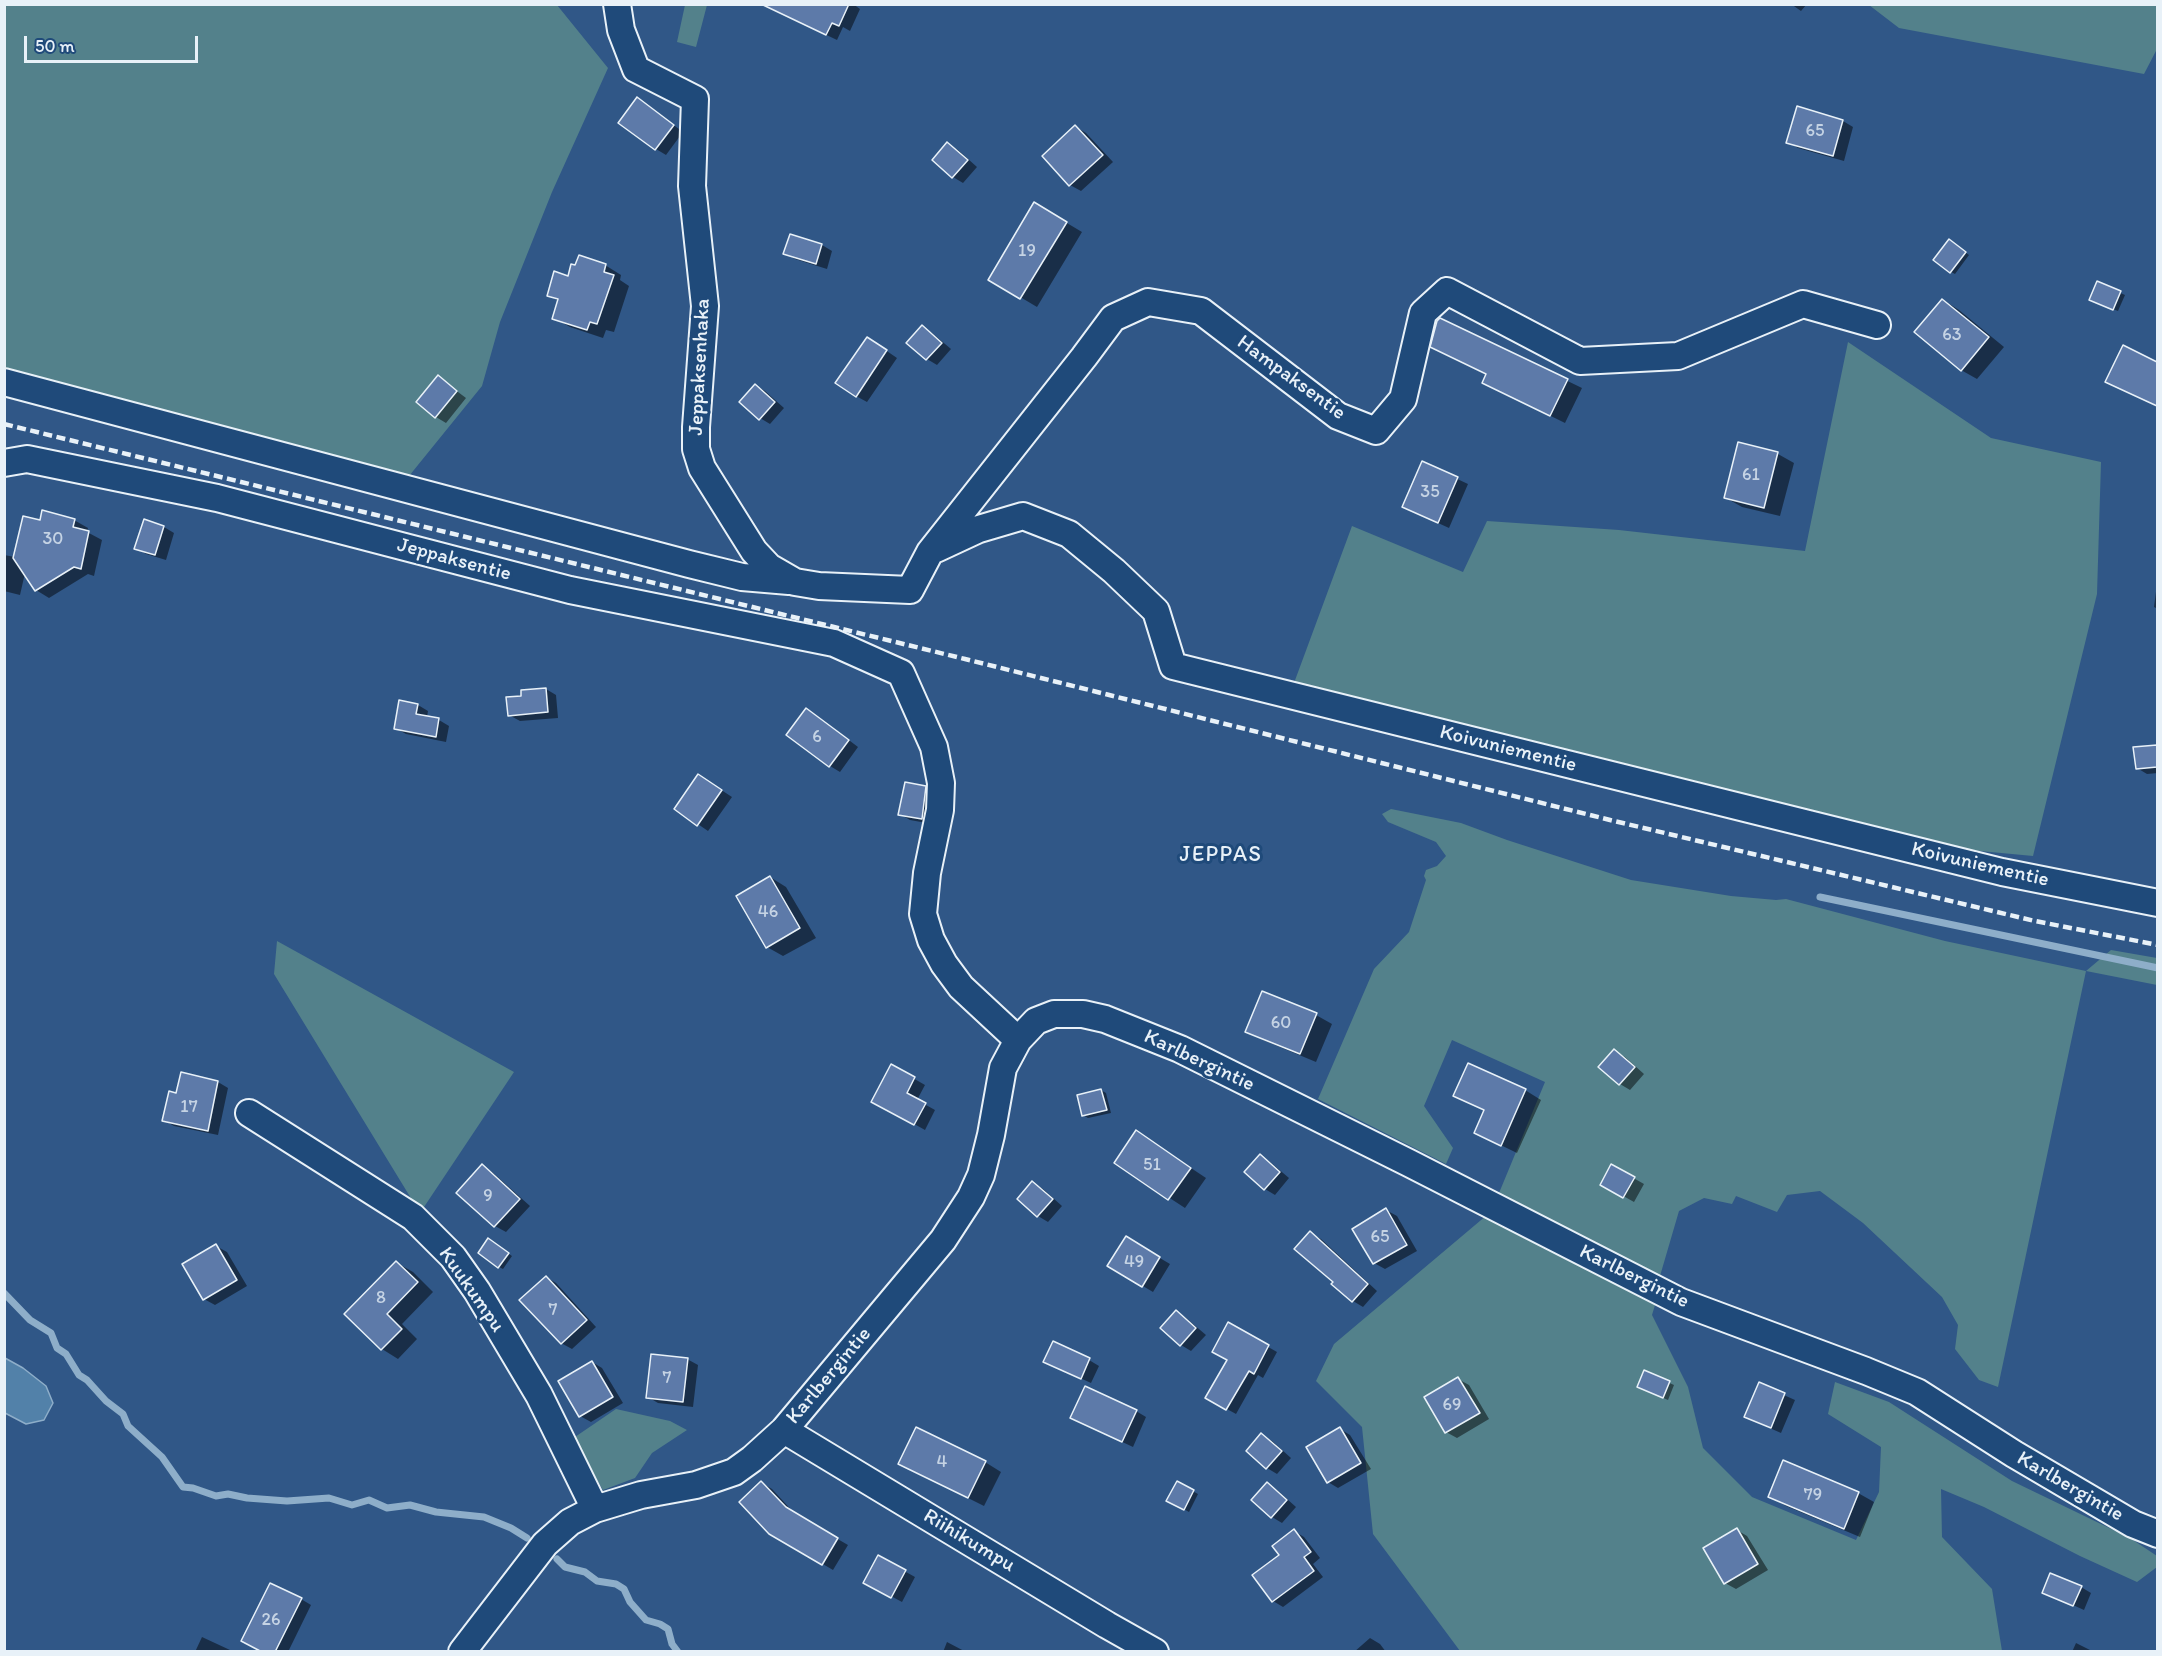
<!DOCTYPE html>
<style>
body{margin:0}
#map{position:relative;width:2162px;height:1656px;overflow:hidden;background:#305787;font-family:Itim,sans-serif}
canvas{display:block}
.frame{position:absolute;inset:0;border:6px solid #e8f1f8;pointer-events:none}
.scale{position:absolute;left:24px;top:36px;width:174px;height:27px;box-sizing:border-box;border:3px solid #e8f1f8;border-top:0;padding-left:8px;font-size:18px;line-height:21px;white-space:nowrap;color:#e8f1f8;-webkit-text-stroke:4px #1f4a7a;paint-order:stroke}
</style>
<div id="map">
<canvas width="2162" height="1656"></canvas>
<div class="frame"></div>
<div class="scale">50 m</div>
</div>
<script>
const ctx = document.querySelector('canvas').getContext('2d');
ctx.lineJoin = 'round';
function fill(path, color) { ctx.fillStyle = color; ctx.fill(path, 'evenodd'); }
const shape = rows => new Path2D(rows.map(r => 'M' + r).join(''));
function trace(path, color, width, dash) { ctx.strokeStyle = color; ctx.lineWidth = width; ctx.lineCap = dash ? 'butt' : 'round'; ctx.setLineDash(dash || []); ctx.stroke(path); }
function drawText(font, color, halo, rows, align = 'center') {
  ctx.font = font + ' Itim,sans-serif'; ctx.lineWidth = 6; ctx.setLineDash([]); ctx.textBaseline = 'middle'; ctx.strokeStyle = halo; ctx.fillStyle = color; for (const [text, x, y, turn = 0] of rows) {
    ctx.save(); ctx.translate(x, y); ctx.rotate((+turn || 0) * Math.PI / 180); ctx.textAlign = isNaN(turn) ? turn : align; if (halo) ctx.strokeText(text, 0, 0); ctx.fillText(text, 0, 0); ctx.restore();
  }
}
fill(shape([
 [4,5,557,5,608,68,552,192,500,322,482,386,405,481,5,371],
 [685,5,707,5,696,47,677,42],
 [1869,5,2157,5,2157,49,2144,74,1899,28],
 [1848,342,1991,438,2101,462,2097,594,2033,856,1959,849,1294,683,1352,526,1463,572,1487,521,1619,530,1805,551],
 [1391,809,1461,823,1507,840,1631,880,1731,896,1776,900,1786,899,1945,941,2086,971,2111,950,2157,958,2157,985,2086,971,1998,1387,1979,1380,1955,1349,1958,1325,1942,1297,1863,1223,1820,1191,1787,1195,1777,1212,1736,1196,1732,1204,1704,1198,1679,1211,1660,1276,1499,1193,1545,1082,1452,1040,1424,1106,1453,1148,1446,1164,1318,1099,1374,969,1409,932,1426,880,1424,876,1426,870,1437,866,1446,856,1436,842,1388,822,1382,814],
 [277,941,514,1072,420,1213,274,974],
 [1487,1215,1655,1305,1652,1315,1688,1387,1703,1448,1752,1497,1856,1540,1879,1492,1881,1447,1828,1414,1835,1382,1889,1402,2012,1481,2130,1538,2157,1556,2157,1567,2137,1582,2080,1556,1984,1507,1941,1489,1942,1537,1992,1589,2002,1651,1460,1651,1373,1534,1362,1427,1316,1381,1334,1344],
 [616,1409,670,1421,687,1430,652,1453,635,1478,603,1490,572,1439]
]), '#53818b');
const water = shape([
 [5,1358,23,1368,46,1386,53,1403,44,1420,26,1424,5,1413,5,1358]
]);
fill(water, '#5281a9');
trace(water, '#8eaec9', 1.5);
fill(shape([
 [787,4,853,4,860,9,850,31,843,27,837,40,793,19],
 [1791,4,1807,4,1801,11],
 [638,99,683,132,666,155,656,149],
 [1843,121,1853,127,1844,161,1798,148,1788,142],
 [1076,127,1086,133,1113,162,1081,191,1070,185,1044,156],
 [948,144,958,150,977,167,963,183,953,177,934,160],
 [1035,204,1082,232,1037,307,990,279],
 [791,236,822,245,832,251,827,269,795,259,785,253],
 [1954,244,1969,255,1955,274,1951,272],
 [605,265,621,275,620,280,629,286,614,332,606,330,603,338,570,327,554,318,559,301,548,295,569,277],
 [2098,283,2125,295,2118,311,2095,302],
 [1943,300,1959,310,2004,347,1977,379,1961,370],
 [1440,319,1582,388,1565,423,1498,390,1487,375,1446,355],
 [922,327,932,333,951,349,937,365,927,359],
 [878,345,897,358,867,402,856,396],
 [2123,347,2158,363,2158,407,2107,382],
 [438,377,466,398,446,423,436,417],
 [755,385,765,391,784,408,770,424,760,418],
 [1739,444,1778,454,1794,463,1780,516,1742,507,1726,498],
 [1423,463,1468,484,1449,528,1414,512],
 [74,520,88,528,87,532,102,540,94,576,88,574,49,598,36,590,25,573,20,595,4,591,4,555,15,557,41,522],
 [145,521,164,527,174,533,166,560,146,554,136,548],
 [2157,584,2158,584,2158,609,2154,607],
 [546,689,556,695,558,718,520,721,509,715,523,698],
 [418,705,428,711,427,717,439,720,449,726,446,742,406,734,395,728],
 [817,716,858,747,840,772,830,766],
 [2158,746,2158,773,2147,774,2137,768,2135,748],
 [709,782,732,797,708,831,676,809],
 [925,788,936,794,932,824,910,820,900,814],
 [770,877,786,887,816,938,783,956,767,947],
 [1316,1015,1332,1024,1316,1062,1263,1040,1247,1031],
 [1615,1051,1625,1057,1644,1074,1630,1090,1620,1084],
 [892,1066,925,1085,917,1100,935,1110,925,1130,873,1101],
 [218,1082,228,1088,218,1135,174,1126,164,1120],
 [1101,1090,1106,1093,1111,1113,1088,1118,1083,1115],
 [1525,1090,1541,1100,1517,1153,1476,1133,1485,1111,1455,1096],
 [1152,1142,1206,1178,1185,1208,1116,1163],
 [1260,1156,1270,1162,1289,1178,1275,1195,1265,1189],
 [482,1166,492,1172,530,1206,506,1232,495,1226,458,1193],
 [1612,1166,1644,1184,1634,1202,1602,1184],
 [1033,1183,1043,1189,1062,1206,1048,1222,1038,1216],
 [1386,1210,1397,1216,1417,1251,1385,1269,1374,1263,1354,1229],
 [1310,1233,1321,1239,1377,1291,1363,1307,1353,1301,1335,1282],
 [1126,1238,1170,1264,1153,1292,1109,1266],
 [493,1243,512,1256,503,1269,499,1267],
 [216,1246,227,1252,247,1286,215,1305,204,1299,184,1265],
 [397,1263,413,1272,433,1292,402,1324,417,1339,398,1359,382,1349,346,1314],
 [546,1277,556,1283,596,1327,572,1349,561,1343],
 [1176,1312,1186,1318,1206,1335,1191,1351,1181,1345],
 [1228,1324,1277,1352,1263,1378,1258,1375,1236,1414,1207,1398,1229,1359],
 [687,1359,698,1365,693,1407,658,1403,648,1397],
 [1089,1360,1099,1366,1091,1383,1056,1367],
 [592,1362,602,1368,623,1403,591,1422,580,1416],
 [1645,1372,1674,1385,1668,1400,1643,1389],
 [1458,1379,1469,1385,1489,1419,1457,1438,1446,1432,1426,1398],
 [1759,1384,1795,1400,1781,1433,1756,1422],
 [1136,1411,1146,1417,1133,1447,1082,1423],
 [1340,1429,1350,1435,1371,1469,1338,1488,1328,1482],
 [1262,1435,1272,1441,1291,1458,1277,1474,1267,1468],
 [985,1462,1001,1472,984,1506,916,1472],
 [762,1483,772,1489,796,1515,848,1545,833,1570,770,1533],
 [1178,1483,1198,1494,1189,1512,1168,1500],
 [1267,1484,1277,1490,1296,1507,1282,1523,1272,1517],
 [1858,1493,1874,1502,1860,1537,1786,1506,1770,1497],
 [1737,1530,1747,1536,1768,1570,1736,1589,1725,1583],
 [1294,1531,1304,1537,1320,1558,1313,1564,1323,1577,1283,1607,1273,1601,1281,1555],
 [879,1557,915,1577,902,1602,876,1588],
 [2081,1587,2091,1593,2084,1610,2044,1592],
 [301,1599,311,1605,288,1652,263,1652],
 [202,1637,230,1650,233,1652,195,1652],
 [1370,1638,1380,1644,1386,1652,1354,1652],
 [947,1642,966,1652,943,1652],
 [2076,1643,2094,1652,2072,1652]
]), '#0007');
trace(shape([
 [1820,897,2158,968],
 [4,1293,30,1320,51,1333,57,1348,66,1354,79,1375,87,1380,106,1401,123,1414,128,1426,162,1457,183,1487,193,1488,216,1496,228,1494,247,1498,287,1501,329,1498,352,1505,369,1500,387,1508,410,1505,436,1512,484,1517,511,1528,527,1538],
 [557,1559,565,1567,585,1572,597,1581,616,1584,624,1589,630,1602,646,1620,660,1624,668,1629,672,1644,678,1652]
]), '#8eaec9', 7);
const building = shape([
 [761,4,849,4,839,26,832,23,826,35,761,4],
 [637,97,674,125,655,150,618,123,637,97],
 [1797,106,1843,120,1833,156,1786,143,1797,106],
 [1075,125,1103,155,1069,186,1042,156,1075,125],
 [947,142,968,160,952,178,932,160,947,142],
 [1034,202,1067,222,1020,299,988,280,1034,202],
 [790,234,822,244,816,264,783,254,790,234],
 [1949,239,1966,252,1950,273,1933,260,1949,239],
 [579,255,606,264,604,272,614,275,597,324,590,322,587,330,552,319,558,299,547,296,554,271,568,276,571,264,575,265,579,255],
 [2097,281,2121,291,2113,310,2089,300,2097,281],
 [1942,299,1989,337,1961,371,1914,332,1942,299],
 [1440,318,1568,379,1550,416,1482,383,1486,374,1430,347,1437,321,1440,318],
 [922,325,942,343,926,360,906,343,922,325],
 [867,337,887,350,856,397,835,383,867,337],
 [2123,345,2157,362,2157,406,2105,382,2123,345],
 [438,375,457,391,435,418,416,402,438,375],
 [755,384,775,402,759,420,739,402,755,384],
 [1738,442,1778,452,1764,508,1724,498,1738,442],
 [1422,461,1458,477,1438,523,1402,507,1422,461],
 [42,510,75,519,73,527,89,531,81,569,74,567,35,591,13,558,23,516,40,520,42,510],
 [144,519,164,526,155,555,134,549,144,519],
 [546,688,548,712,508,716,506,697,521,696,521,690,546,688],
 [399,700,418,704,416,714,439,718,436,737,394,729,399,700],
 [806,708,849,740,829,767,786,735,806,708],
 [2157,745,2157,767,2136,769,2133,747,2157,745],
 [698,774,722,790,697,826,674,809,698,774],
 [905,782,926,786,922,819,898,815,905,782],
 [770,876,800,928,766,948,736,896,770,876],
 [1262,991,1317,1013,1300,1054,1245,1032,1262,991],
 [1614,1049,1635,1067,1619,1085,1598,1067,1614,1049],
 [1468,1063,1526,1089,1501,1146,1474,1133,1484,1110,1453,1096,1468,1063],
 [891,1064,915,1077,907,1093,926,1103,914,1125,871,1102,891,1064],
 [181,1072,218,1081,208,1131,162,1121,169,1091,176,1093,181,1072],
 [1101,1089,1107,1110,1082,1116,1077,1095,1101,1089],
 [1136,1130,1191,1168,1168,1200,1114,1163,1136,1130],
 [1260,1154,1280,1172,1264,1190,1244,1172,1260,1154],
 [482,1164,520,1199,494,1227,456,1193,482,1164],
 [1611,1164,1635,1177,1623,1198,1600,1185,1611,1164],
 [1032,1181,1053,1199,1037,1217,1017,1199,1032,1181],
 [1386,1208,1407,1245,1373,1264,1352,1229,1386,1208],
 [1310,1231,1368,1284,1352,1302,1331,1284,1333,1282,1294,1249,1310,1231],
 [1126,1236,1160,1257,1142,1287,1107,1266,1126,1236],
 [488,1238,509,1253,498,1268,478,1253,488,1238],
 [216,1244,237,1280,203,1300,182,1264,216,1244],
 [396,1261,418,1282,387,1314,402,1329,381,1350,344,1314,396,1261],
 [546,1276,587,1320,561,1344,519,1300,546,1276],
 [1176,1310,1196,1328,1180,1346,1160,1328,1176,1310],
 [1228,1322,1269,1345,1254,1374,1249,1371,1226,1410,1205,1398,1227,1360,1212,1352,1228,1322],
 [1053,1341,1090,1358,1081,1379,1043,1362,1053,1341],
 [651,1354,688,1358,683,1402,646,1398,651,1354],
 [592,1361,613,1397,579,1417,558,1381,592,1361],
 [1644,1370,1670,1381,1663,1398,1637,1387,1644,1370],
 [1458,1377,1480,1413,1445,1433,1424,1397,1458,1377],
 [1759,1382,1785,1393,1771,1428,1744,1417,1759,1382],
 [1085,1386,1137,1410,1122,1442,1070,1418,1085,1386],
 [916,1427,986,1461,968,1498,898,1464,916,1427],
 [1340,1427,1361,1463,1327,1483,1306,1447,1340,1427],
 [1261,1433,1282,1451,1266,1469,1246,1451,1261,1433],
 [1783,1460,1859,1492,1844,1529,1768,1497,1783,1460],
 [761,1481,786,1507,838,1538,822,1565,769,1534,739,1502,761,1481],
 [1177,1481,1194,1490,1184,1510,1166,1501,1177,1481],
 [1267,1482,1287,1500,1271,1518,1251,1500,1267,1482],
 [1737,1528,1758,1564,1724,1584,1703,1548,1737,1528],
 [1294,1529,1311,1552,1304,1557,1314,1571,1272,1602,1252,1575,1279,1555,1272,1546,1294,1529],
 [878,1555,906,1570,891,1598,863,1583,878,1555],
 [2050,1573,2082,1586,2073,1606,2042,1593,2050,1573],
 [270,1583,302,1598,275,1652,262,1652,241,1641,270,1583]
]);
fill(building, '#5d7aa9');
trace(building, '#e8f1f8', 1.5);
const street = shape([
 [617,4,621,30,636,69,695,99,692,186,705,306,696,427,696,449,702,468,754,551,769,567,795,582,819,586,910,590,930,552,1084,357,1113,318,1148,302,1201,311,1338,416,1376,431,1403,399,1423,313,1447,291,1580,361,1678,356,1803,304,1877,325],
 [4,382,689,564,742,577,789,581],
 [4,463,27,459,217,498,570,590,834,643,901,673,934,747,941,783,940,810,927,873,923,914,931,940,944,964,961,987,1018,1040],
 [936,549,979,529,1023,516,1069,534,1114,571,1156,611,1173,666,2002,872,2158,903],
 [249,1113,413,1217,453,1257,477,1291,539,1395,595,1509],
 [784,1430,1107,1625,1155,1652],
 [462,1652,545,1544,570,1522,595,1509,641,1495,696,1485,734,1472,752,1459,784,1430,943,1240,971,1197,981,1175,991,1135,1003,1068,1018,1040,1036,1021,1054,1014,1083,1014,1105,1019,1180,1049,1409,1163,1681,1302,1866,1371,1917,1392,2014,1454,2133,1524,2158,1534]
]);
trace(street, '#e8f1f8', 30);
trace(street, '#1f4a7a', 26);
trace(shape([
 [4,424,965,659,1610,820,2035,921,2158,945]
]), '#e8f1f8', 4.5, [9, 4.5]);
drawText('18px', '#c5d3e4', null, [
 ["65",1815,131],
 ["19",1027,251],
 ["63",1952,335],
 ["61",1751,475],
 ["35",1430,492],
 ["30",53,539],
 ["6",817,737],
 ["46",768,912],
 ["60",1281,1023],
 ["17",189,1107],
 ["51",1152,1165],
 ["9",488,1196],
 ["65",1380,1237],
 ["49",1134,1262],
 ["8",381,1298],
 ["7",553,1310],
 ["7",667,1378],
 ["69",1452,1405],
 ["4",942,1462],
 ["79",1813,1495],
 ["26",271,1620]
]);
drawText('21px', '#e8f1f8', '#1f4a7a', [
 ["Jeppaksenhaka",700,367,-87],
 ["Hampaksentie",1291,378,36],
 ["Jeppaksentie",454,560,15],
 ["Koivuniementie",1508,749,14],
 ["Koivuniementie",1980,865,13],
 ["Karlbergintie",1199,1061,25],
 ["Karlbergintie",1634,1277,26],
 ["Kuukumpu",471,1290,55],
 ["Karlbergintie",829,1376,-50],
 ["Karlbergintie",2070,1487,30],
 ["Riihikumpu",969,1541,31]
]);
ctx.letterSpacing = '1.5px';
drawText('22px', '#e8f1f8', '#1f4a7a', [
 ["JEPPAS",1221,855]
]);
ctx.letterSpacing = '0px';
</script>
